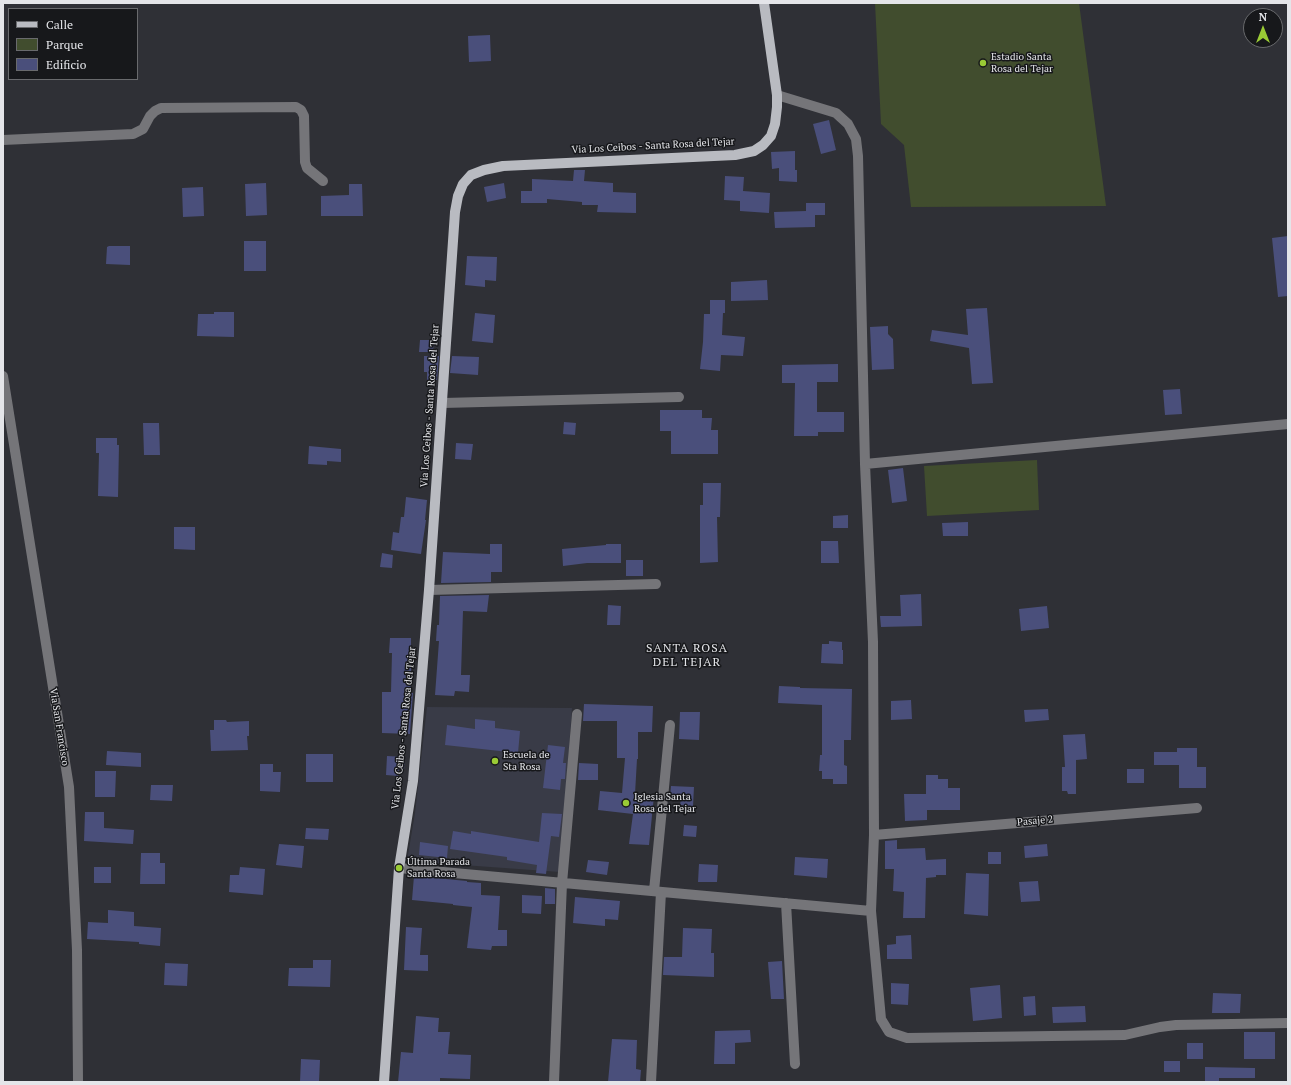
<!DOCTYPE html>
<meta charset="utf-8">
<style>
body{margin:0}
#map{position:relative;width:1291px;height:1085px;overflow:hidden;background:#2f3036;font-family:"PT Serif",serif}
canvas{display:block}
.frame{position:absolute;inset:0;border:4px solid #e4e5e9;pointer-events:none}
.legend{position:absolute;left:8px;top:8px;width:130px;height:72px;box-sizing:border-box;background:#17181b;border:1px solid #696a6d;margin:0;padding:5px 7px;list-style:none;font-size:12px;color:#e4e5e9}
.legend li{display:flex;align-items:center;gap:8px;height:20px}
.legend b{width:20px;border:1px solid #696a6d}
.north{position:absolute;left:1243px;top:8px;width:40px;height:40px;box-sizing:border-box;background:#17181b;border:1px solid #696a6d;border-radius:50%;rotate:0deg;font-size:11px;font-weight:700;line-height:16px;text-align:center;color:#e4e5e9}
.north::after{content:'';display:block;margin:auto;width:14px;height:18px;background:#9acb35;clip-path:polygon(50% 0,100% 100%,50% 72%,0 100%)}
</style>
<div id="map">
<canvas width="1291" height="1085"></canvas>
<div class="frame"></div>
<ul class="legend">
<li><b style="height:5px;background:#b9bbc1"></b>Calle</li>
<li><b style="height:11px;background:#414d2e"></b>Parque</li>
<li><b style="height:11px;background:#4a4f7b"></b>Edificio</li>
</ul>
<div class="north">N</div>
</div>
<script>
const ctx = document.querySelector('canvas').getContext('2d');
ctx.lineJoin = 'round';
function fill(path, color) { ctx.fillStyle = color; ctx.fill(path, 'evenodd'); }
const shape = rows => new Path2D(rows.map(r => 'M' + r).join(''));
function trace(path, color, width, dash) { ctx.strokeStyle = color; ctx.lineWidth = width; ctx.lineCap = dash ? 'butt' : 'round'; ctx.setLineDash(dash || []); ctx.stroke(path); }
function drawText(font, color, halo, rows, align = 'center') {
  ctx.font = font + ' "PT Serif",serif'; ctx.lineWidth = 3; ctx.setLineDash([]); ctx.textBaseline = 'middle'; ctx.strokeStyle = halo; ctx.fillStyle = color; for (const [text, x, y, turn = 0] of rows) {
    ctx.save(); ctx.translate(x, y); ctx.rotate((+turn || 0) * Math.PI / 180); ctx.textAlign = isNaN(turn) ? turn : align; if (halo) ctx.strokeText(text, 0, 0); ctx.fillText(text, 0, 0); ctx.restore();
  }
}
fill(shape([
 [427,707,572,708,560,872,407,861,415,813]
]), '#393b47');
fill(shape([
 [875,3,1079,3,1106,206,911,207,904,145,881,124],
 [1037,460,1039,510,927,516,924,466]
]), '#414d2e');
fill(shape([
 [490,35,491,61,469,62,468,36],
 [829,120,836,150,821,154,813,124],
 [795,151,795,170,797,170,797,182,779,181,779,168,772,169,771,152],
 [574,170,585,170,584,181,613,183,613,192,636,193,636,213,597,212,598,205,582,205,582,202,547,199,547,203,521,203,521,191,532,191,532,179,573,181],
 [725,176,744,177,743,191,770,193,769,213,740,211,740,201,724,200],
 [266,183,267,215,246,216,245,184],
 [504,183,506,198,487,202,484,187],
 [349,184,362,184,363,216,321,216,321,196,349,195],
 [203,187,204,216,183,217,182,188],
 [806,203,825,203,825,215,815,215,815,227,775,228,774,212,806,211],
 [1288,236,1288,296,1278,297,1272,238],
 [244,241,266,241,266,271,244,271],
 [109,246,130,246,130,265,106,264,107,247],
 [467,256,497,257,496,281,485,280,485,287,465,285],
 [767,280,768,300,731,301,731,282],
 [710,300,725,300,725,313,723,313,722,335,745,337,743,356,721,355,720,371,700,369,703,342,704,314,710,314],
 [987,308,993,383,972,384,969,348,930,341,932,330,968,335,966,309],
 [214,312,234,312,234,337,197,336,198,314,214,314],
 [475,313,495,315,493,343,472,341],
 [888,326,888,334,893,339,894,369,872,370,870,327],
 [420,340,434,340,433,352,419,352],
 [424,356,439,356,437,380,427,380,427,372,424,372],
 [452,356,479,357,478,375,450,373],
 [838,364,838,382,817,382,817,412,844,412,844,432,818,432,818,436,794,436,795,383,782,383,782,365],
 [1180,389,1182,414,1165,415,1163,390],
 [660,410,702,410,702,418,712,418,711,430,718,430,718,454,671,454,671,431,660,431],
 [564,422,576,423,575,435,563,434],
 [143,423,159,423,160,455,144,455],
 [96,438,117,438,117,445,119,445,118,497,98,496,99,453,96,453],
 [456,443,473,444,471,460,455,459],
 [309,446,341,449,341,462,327,461,327,465,308,464],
 [903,468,907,501,892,503,888,470],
 [703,483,721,483,720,517,717,517,718,562,700,563,700,505,703,505],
 [406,497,427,500,425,520,426,520,421,554,391,550,393,532,399,533,401,517,404,517],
 [848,515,848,528,833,528,833,516],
 [968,522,968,536,943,536,942,523],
 [174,527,195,527,195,550,174,549],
 [821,541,838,541,839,563,821,563],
 [490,544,502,544,502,572,491,572,491,582,441,583,443,552,490,554],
 [606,544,621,544,621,563,587,563,563,566,562,549,606,545],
 [382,553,393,555,392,568,380,567],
 [626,560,643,560,643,576,626,576],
 [921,594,922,626,881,627,880,616,901,616,900,595],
 [489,595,487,612,463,611,461,675,470,675,469,692,455,691,454,696,435,695,439,641,436,641,437,625,439,625,440,596],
 [608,605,621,606,620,625,607,625],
 [1047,606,1049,628,1021,631,1019,609],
 [390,638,411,638,411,693,413,693,410,734,382,733,382,692,391,692,392,653,389,653],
 [829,641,842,642,842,650,843,650,843,664,821,663,822,644,829,644],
 [779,686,800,687,800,688,852,689,851,740,844,740,844,765,847,766,847,784,833,784,833,779,822,779,822,771,819,771,820,755,822,755,822,705,778,703],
 [911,700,912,719,891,720,891,701],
 [584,704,653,706,652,732,638,732,638,759,637,759,635,794,654,796,649,845,629,844,633,814,598,810,600,791,622,793,625,758,617,758,617,721,583,721],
 [1048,709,1049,720,1025,722,1024,710],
 [680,712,700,712,699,740,679,739],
 [475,719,495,721,495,728,520,731,518,753,445,745,447,725,475,729],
 [214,720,226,720,227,722,249,721,249,736,247,736,248,750,211,751,210,730,214,730],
 [1085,734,1087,759,1076,760,1076,794,1068,794,1067,791,1062,791,1062,767,1065,767,1063,735],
 [548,745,565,747,563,763,566,763,565,779,561,779,560,790,543,788],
 [1177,748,1197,748,1197,767,1206,767,1206,788,1179,788,1179,765,1154,765,1154,752,1177,752],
 [107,751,141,753,141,767,106,765],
 [306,754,333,754,333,782,306,782],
 [387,756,405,757,404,769,399,769,398,776,386,775],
 [579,763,598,764,598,780,578,780],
 [260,764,273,764,273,772,281,772,280,792,260,791],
 [1127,769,1144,769,1144,783,1127,783],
 [95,771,116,771,115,797,95,797],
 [926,775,938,775,938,779,948,779,948,788,960,788,960,810,927,810,927,820,905,821,904,794,926,794],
 [151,785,173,785,172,801,150,800],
 [671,786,694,787,693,806,680,805,681,799,670,798],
 [85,812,104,812,104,828,134,830,133,844,84,841],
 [542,813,562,814,559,837,551,836,546,874,536,873,537,865,507,860,507,857,450,849,453,831,471,834,471,831,539,842],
 [684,825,697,826,696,837,683,836],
 [306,828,329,829,328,840,305,839],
 [897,840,897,849,925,848,926,860,946,859,946,875,936,875,936,877,926,878,925,918,903,918,904,892,893,891,894,869,885,869,885,841],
 [420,842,448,846,447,858,419,855],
 [279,844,304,846,302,868,276,865],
 [1047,844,1048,856,1025,858,1024,846],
 [988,852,1001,852,1001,864,988,864],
 [141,853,160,853,160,863,165,863,165,884,140,884],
 [795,857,828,859,827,878,794,875],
 [588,860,609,862,607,875,586,872],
 [699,864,718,865,717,882,698,882],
 [94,867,111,867,111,883,94,883],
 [240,867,265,869,263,895,229,892,230,875,239,875],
 [966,873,989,874,988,916,964,914],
 [414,876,467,881,467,882,481,883,481,895,500,896,498,930,507,930,507,946,492,946,491,950,467,948,472,907,453,905,453,904,412,900],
 [1038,881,1040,901,1021,902,1019,882],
 [545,888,555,889,555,904,545,904],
 [522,895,542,896,541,914,522,913],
 [575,897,620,901,618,920,605,919,605,926,573,923],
 [108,910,134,912,134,926,161,928,160,946,139,944,139,942,87,939,88,922,108,923],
 [406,927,422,928,420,955,428,955,428,971,404,970],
 [683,928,712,929,711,953,714,953,714,977,663,975,664,957,682,957],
 [911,935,912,959,887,959,887,945,896,944,896,936],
 [313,960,331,960,330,987,288,986,289,968,313,968],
 [782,961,784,999,771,999,768,962],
 [165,963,188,964,187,986,164,985],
 [891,983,909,984,908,1005,891,1004],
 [1000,985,1002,1018,973,1021,970,988],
 [1213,993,1241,994,1240,1013,1212,1013],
 [1035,996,1036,1015,1024,1016,1023,997],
 [1085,1006,1086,1022,1053,1023,1052,1007],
 [416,1016,439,1018,438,1032,450,1032,448,1054,471,1055,470,1079,440,1078,440,1082,398,1082,401,1052,413,1053],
 [750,1030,751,1042,735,1043,735,1064,714,1064,715,1031],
 [1244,1032,1275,1032,1275,1059,1244,1059],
 [612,1039,637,1040,636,1069,641,1070,640,1082,608,1082],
 [1187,1043,1203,1043,1203,1059,1187,1059],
 [301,1059,320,1060,319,1082,300,1082],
 [1164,1061,1180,1061,1180,1072,1164,1072],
 [1205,1067,1255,1068,1255,1078,1219,1078,1219,1082,1205,1082]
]), '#4a4f7b');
trace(shape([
 [777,95,836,113,848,124,856,139,858,156,865,464,873,642,874,835,871,911],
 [3,140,133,134,143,129,150,116,155,111,161,108,296,107,301,110,304,116,305,162,307,168,323,181],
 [3,376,69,787,77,950,78,1082],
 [443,403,679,397],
 [865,464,1288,424],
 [429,590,656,584],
 [874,835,1197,808],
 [399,868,871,911,881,1019,889,1032,907,1038,1125,1035,1160,1027,1176,1025,1288,1023],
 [654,891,670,725],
 [786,903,795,1064],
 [554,1082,562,883,577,714],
 [651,1082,661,892]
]), '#757579', 10);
trace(shape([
 [384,1082,399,868,413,781,429,590,455,212,458,196,463,184,471,175,484,170,503,166,735,155,754,151,763,145,771,136,775,124,777,107,777,95,764,3]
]), '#b9bbc1', 10);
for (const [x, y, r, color] of [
 [983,63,4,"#9acb35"],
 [495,761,4,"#9acb35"],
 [626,803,4,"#9acb35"],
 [399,868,4,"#9acb35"]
]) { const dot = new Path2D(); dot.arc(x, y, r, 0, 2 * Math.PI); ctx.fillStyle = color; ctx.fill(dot); trace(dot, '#17181b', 1.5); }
drawText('10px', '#e4e5e9', '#17181b', [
 ["Estadio Santa",991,57],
 ["Rosa del Tejar",991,69],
 ["Escuela de",503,755],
 ["Sta Rosa",503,767],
 ["Iglesia Santa",634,797],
 ["Rosa del Tejar",634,809],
 ["Última Parada",407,862],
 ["Santa Rosa",407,874]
], 'left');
drawText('10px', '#e4e5e9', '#17181b', [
 ["Via Los Ceibos - Santa Rosa del Tejar",653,146,-3],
 ["Via Los Ceibos - Santa Rosa del Tejar",430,406,-86],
 ["Via San Francisco",59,727,81],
 ["Via Los Ceibos - Santa Rosa del Tejar",404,728,-84],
 ["Pasaje 2",1035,821,-5]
]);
ctx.letterSpacing = '1px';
drawText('12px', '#e4e5e9', '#17181b', [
 ["SANTA ROSA",687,649],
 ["DEL TEJAR",687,663]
]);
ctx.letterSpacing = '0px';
</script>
